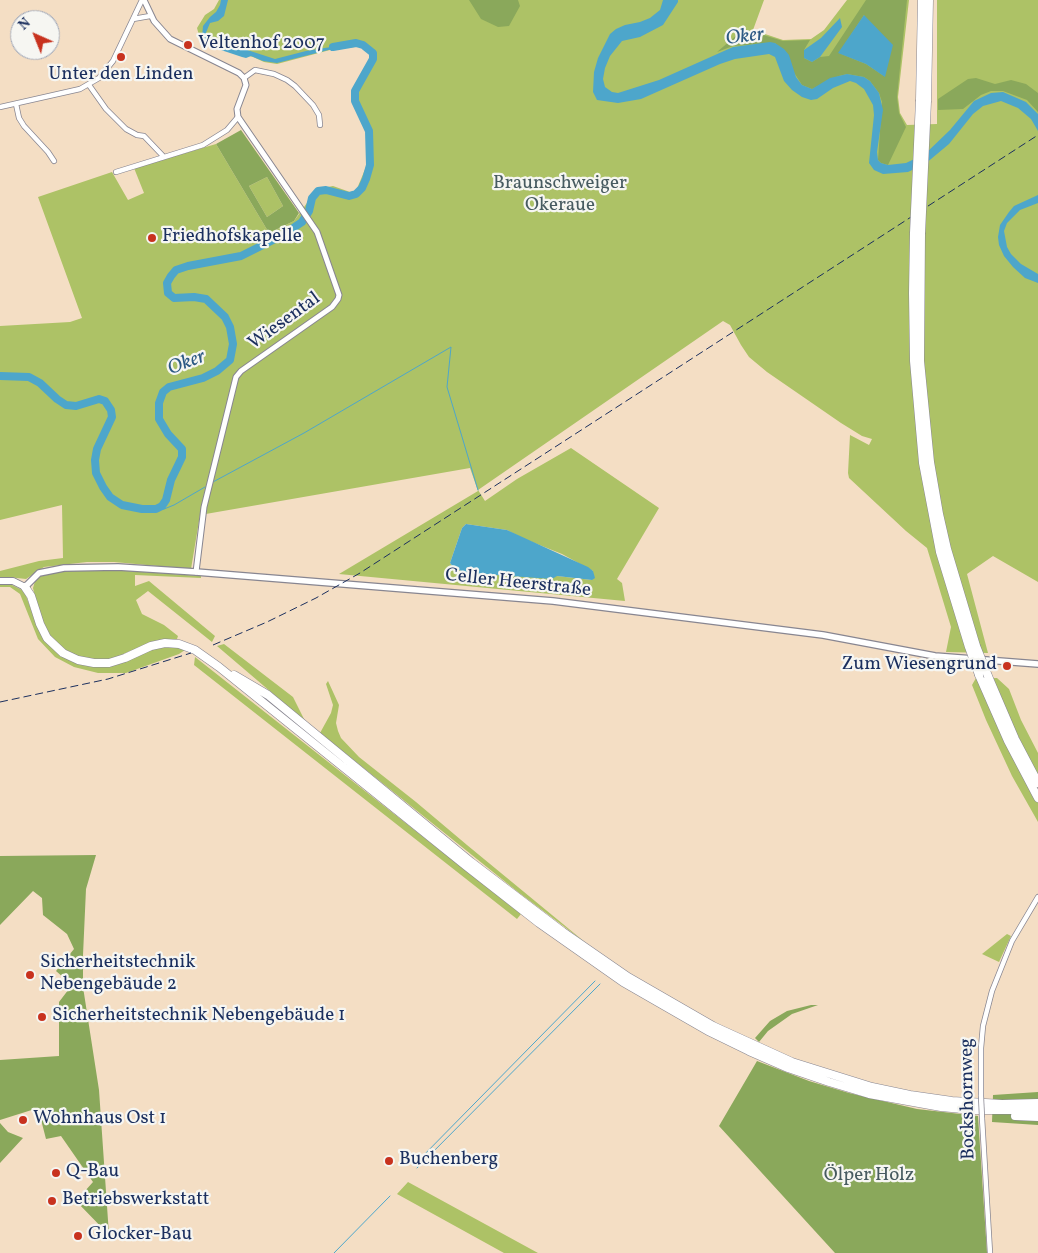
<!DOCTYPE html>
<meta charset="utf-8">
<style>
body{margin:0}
#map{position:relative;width:1038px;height:1253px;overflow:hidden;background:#f4dec4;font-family:Vollkorn,serif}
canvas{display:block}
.north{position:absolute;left:10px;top:10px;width:50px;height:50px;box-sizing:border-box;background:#f6f6f2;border:1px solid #9ea6b7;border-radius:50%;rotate:316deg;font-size:14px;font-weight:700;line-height:20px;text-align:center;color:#1b2f5e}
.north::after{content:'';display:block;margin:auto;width:18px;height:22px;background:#c8321e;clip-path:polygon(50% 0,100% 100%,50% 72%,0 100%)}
</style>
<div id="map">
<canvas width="1038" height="1253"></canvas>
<div class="north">N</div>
</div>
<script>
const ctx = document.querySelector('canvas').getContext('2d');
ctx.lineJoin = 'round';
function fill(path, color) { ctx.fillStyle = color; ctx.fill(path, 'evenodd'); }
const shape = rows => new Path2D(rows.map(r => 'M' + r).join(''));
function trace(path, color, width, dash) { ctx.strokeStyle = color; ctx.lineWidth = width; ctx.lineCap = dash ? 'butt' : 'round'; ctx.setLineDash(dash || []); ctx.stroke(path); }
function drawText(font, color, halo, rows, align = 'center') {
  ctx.font = font + ' Vollkorn,serif'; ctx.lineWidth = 4.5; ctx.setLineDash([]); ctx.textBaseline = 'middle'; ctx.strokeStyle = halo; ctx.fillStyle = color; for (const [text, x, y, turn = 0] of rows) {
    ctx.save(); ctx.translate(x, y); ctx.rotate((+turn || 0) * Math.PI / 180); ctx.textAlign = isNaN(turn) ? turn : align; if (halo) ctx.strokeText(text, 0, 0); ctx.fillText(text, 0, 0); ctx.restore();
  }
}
fill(shape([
 [219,0,764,0,753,30,783,40,811,39,824,30,847,0,909,0,898,97,900,113,907,125,937,124,937,0,1038,0,1038,582,993,556,967,574,988,653,946,652,951,627,927,548,906,531,849,478,848,473,850,435,869,445,872,439,862,436,841,423,767,372,749,357,741,345,730,325,723,321,478,490,485,501,517,479,571,448,659,508,617,579,622,583,625,601,339,574,478,491,470,468,200,515,191,569,114,562,87,562,44,567,26,579,8,577,0,578,0,571,39,561,63,558,62,505,0,520,0,326,70,322,82,318,38,197,112,172,128,200,144,193,134,168,216,144,269,233,294,221,317,189,333,186,350,192,356,191,366,167,368,131,354,102,354,87,365,74,372,59,372,54,363,46,330,50,277,64,264,62,253,57,211,47,200,39,197,28,205,15,214,9],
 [466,524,507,530,522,538,562,554,593,571,592,580,557,576,467,573,454,568,450,563,451,560,462,528],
 [267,177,283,206,267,217,249,186],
 [100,569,201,576,201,578,135,575,135,586,149,581,215,636,212,642,148,591,136,600,142,614,164,625,178,636,177,639,159,640,130,651,113,659,102,661,81,658,58,646,49,636,39,615,33,588,35,581,43,574,53,572],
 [0,584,12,585,22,590,26,596,37,625,47,641,90,665,159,647,175,646,185,650,179,654,126,673,98,673,74,667,55,657,38,639,20,594,10,587,0,587],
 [224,644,293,697,305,721,217,646],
 [195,657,521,914,517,919,194,665],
 [976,678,997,678,1009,689,1021,720,1038,753,1038,822,1012,776,986,720,972,685],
 [328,681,339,705,336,723,338,731,341,738,359,757,416,802,467,845,586,943,518,892,320,733,331,713,333,705,326,684],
 [1007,934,1011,936,999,962,982,954],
 [408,1182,538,1253,504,1253,397,1194]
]), '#adc266');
fill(shape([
 [469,0,518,0,520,6,509,26,498,27,481,19],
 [866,0,907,0,897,97,899,113,906,127,888,165,881,163,878,160,882,102,879,93,870,81,864,77,847,74,839,76,812,89,802,85,775,43,733,46,717,52,744,29,783,41,810,40,804,50,804,58,812,62,820,57,829,56],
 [864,15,884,76,866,64,839,53],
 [976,78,995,84,1011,80,1026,84,1038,93,1038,112,1027,100,1003,91,991,91,981,95,963,109,938,110,938,99,968,79],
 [241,130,299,213,294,221,269,233,216,144],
 [267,177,283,206,267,217,249,186],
 [96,855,86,889,83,955,83,987,99,1090,109,1235,76,1201,93,1182,61,1136,46,1139,38,1108,0,1120,0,1060,59,1056,59,1002,72,985,56,971,74,949,67,934,43,915,42,898,33,891,0,925,0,856],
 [811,1005,818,1005,792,1014,768,1031,759,1042,755,1038,770,1021,787,1011],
 [757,1061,809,1081,849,1093,917,1109,978,1116,987,1253,835,1253,719,1126],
 [1038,1092,1038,1125,992,1122,993,1095],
 [0,1123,8,1132,23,1138,0,1163]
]), '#8aa85b');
fill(shape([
 [221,0,228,0,224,16,218,21,210,23,205,35,211,41,232,49,241,48,275,59,306,51,356,43,277,63,263,61,251,56,246,58,242,57,212,47,202,37,203,26,210,17,216,12,220,5],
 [663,0,678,0,678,2,663,25,640,37,622,41,610,56,605,68,603,79,605,87,612,92,618,93,659,80,733,47,770,42,775,43,784,49,789,55,796,77,802,85,812,89,830,78,847,74,864,77,870,81,879,93,883,110,877,152,878,160,881,163,888,165,906,163,925,154,950,130,974,101,991,93,1003,92,1026,102,1038,114,1038,131,1031,119,1018,108,1001,101,983,106,973,114,949,144,925,164,908,172,883,174,874,170,869,163,874,115,873,105,864,89,856,83,850,81,833,88,817,99,811,100,802,97,792,90,784,81,775,57,769,54,735,59,720,64,641,99,618,103,597,100,593,92,594,72,598,58,610,34,616,29,625,25,640,22,650,18,660,10],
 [864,15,893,45,885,77,866,64,838,53],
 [840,18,842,27,820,57,812,62,804,58,804,50,821,38],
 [1038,195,1038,203,1020,210,1007,223,1004,231,1007,247,1011,254,1021,264,1038,274,1038,283,1025,278,1013,267,1004,256,999,245,998,237,1000,225,1009,212,1014,206],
 [466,524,507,530,588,567,593,571,595,578,592,580,557,576,552,579,467,573,454,568,450,563,462,528]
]), '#4da6cb');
trace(shape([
 [213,482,304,433,451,347,447,387,478,490],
 [156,509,164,509,174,505,205,487],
 [416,1163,595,981],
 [417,1168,600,984],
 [334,1253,390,1196]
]), '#4da6cb', 1);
trace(shape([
 [0,376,29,377,40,383,57,399,66,405,76,406,99,399,105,401,111,410,112,417,97,449,95,460,96,473,103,487,110,497,122,505,142,509,156,509,162,506,166,500,171,480,182,457,182,449,168,434,159,419,159,403,163,392,169,387,203,378,217,371,230,360,233,344,230,327,225,317,206,299,194,297,174,298,168,293,167,283,171,276,176,270,188,266,241,256,283,235,302,222,309,211,312,198,318,191,326,190,349,196,356,194,362,188,366,179,370,165,369,131,355,101,355,91,373,59,373,53,363,45,356,43,333,47]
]), '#4da6cb', 8);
const minor = shape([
 [133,19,150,16],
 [244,78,255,70,274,74,287,80,295,86,313,105,319,115,320,125],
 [89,85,106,109,126,129,137,135,144,136,164,157],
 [16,104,19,118,24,126,48,152,54,161],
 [0,107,80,89,99,78,113,61,142,0],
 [116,172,203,145,227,130,238,117],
 [981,1096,981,1048,983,1026,992,991,1012,941,1038,897],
 [982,1118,990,1253]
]);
const tertiary = shape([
 [144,0,154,21,170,39,239,73,244,78,246,85,237,109,238,117,317,232,339,295,338,299,332,307,241,371,236,377,204,507,196,572]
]);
const secondary = shape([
 [25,587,39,573,64,568,118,567,196,572,553,601,823,635,935,656,1038,664]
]);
const primary = shape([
 [0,581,13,581,25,587]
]);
const motorway = shape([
 [920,100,922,0],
 [927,101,929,0],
 [914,233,913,293,914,361,923,463,940,552,969,647],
 [921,234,920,361,930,462,939,514,947,549,976,646],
 [25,587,31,596,40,624,47,638,63,653,78,660,94,663,109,663,125,658,151,646,165,643,179,644,195,650,219,667,466,866,539,923,623,982,710,1032,749,1051,788,1068,829,1082,869,1094,941,1107,973,1110,1038,1110],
 [234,675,268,695,471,862,563,932,628,977,713,1026,792,1062,872,1087,910,1095,952,1101,1002,1104,1038,1103],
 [979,675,1008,741,1038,798],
 [988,676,1015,739,1038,783],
 [1015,1116,1038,1117]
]);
trace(minor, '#888691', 6);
trace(tertiary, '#888691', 7);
trace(secondary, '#888691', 8);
trace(primary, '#888691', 8);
trace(motorway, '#888691', 9);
trace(minor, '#fff', 4.5);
trace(tertiary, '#fff', 5);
trace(secondary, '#fff', 5.5);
trace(primary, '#fff', 6);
trace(motorway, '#fff', 8);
trace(shape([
 [213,645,267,622,316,598,360,573,1038,135],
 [0,702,108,679,191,653]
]), '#1b2f5e', 1, [8, 4]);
const minorBridge = shape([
 [981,1096,982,1118]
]);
const motorwayBridge = shape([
 [914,233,920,100],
 [921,234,927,101],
 [976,646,988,676],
 [969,647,979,675]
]);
trace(minorBridge, '#888691', 6, []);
trace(motorwayBridge, '#888691', 9, []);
trace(minorBridge, '#fff', 4.5);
trace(motorwayBridge, '#fff', 8);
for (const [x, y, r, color] of [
 [188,45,5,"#c8321e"],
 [121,57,5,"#c8321e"],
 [152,238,5,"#c8321e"],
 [1007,666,5,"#c8321e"],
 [30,975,5,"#c8321e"],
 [42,1017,5,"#c8321e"],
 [23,1120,5,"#c8321e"],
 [389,1161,5,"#c8321e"],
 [56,1173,5,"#c8321e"],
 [52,1201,5,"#c8321e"],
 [78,1236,5,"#c8321e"]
]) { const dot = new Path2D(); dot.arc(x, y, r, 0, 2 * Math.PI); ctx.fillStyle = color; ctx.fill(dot); trace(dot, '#f6f6f2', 2); }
drawText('19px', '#1b2f5e', '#f6f6f2', [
 ["Veltenhof 2007",198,45],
 ["Unter den Linden",121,76,"center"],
 ["Friedhofskapelle",162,238],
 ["Zum Wiesengrund",997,666,"right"],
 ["Sicherheitstechnik",40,964],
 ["Nebengebäude 2",40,986],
 ["Sicherheitstechnik Nebengebäude 1",52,1017],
 ["Wohnhaus Ost 1",33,1120],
 ["Buchenberg",399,1161],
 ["Q-Bau",66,1173],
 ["Betriebswerkstatt",62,1201],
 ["Glocker-Bau",88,1236]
], 'left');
drawText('19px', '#475b60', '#f6f6f2', [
 ["Braunschweiger",560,185],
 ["Okeraue",560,207],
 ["Ölper Holz",869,1177]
]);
drawText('19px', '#1b2f5e', '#f6f6f2', [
 ["Wiesental",285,322,-36],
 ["Celler Heerstraße",518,584,6],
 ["Bockshornweg",969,1099,-91]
]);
drawText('italic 20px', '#2c5984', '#f6f6f2', [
 ["Oker",745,38,-7],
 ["Oker",187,364,-21]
]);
</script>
